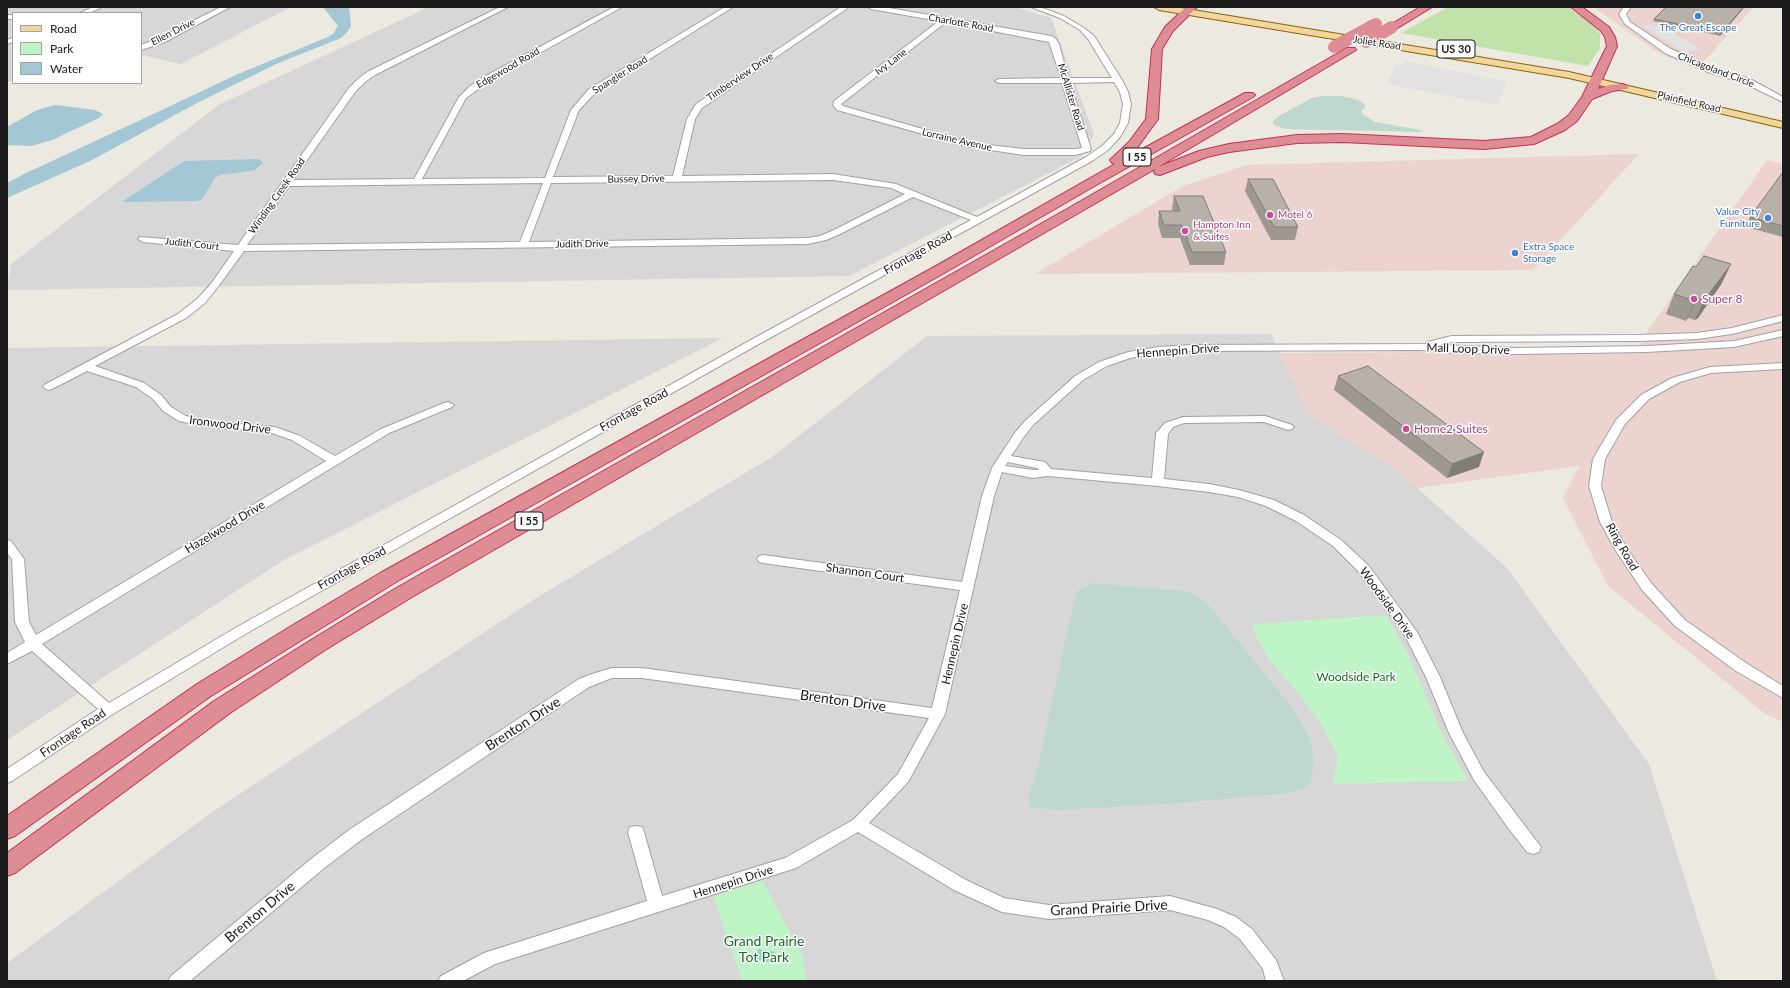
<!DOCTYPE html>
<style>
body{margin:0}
#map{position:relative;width:1790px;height:988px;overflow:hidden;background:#ebe9e0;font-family:Lato,sans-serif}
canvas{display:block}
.frame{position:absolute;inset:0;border:8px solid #1a1a1a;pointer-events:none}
.legend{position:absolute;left:12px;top:12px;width:130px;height:72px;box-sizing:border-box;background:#fff;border:1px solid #a3a3a3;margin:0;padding:5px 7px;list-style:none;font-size:12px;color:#1a1a1a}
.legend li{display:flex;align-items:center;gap:8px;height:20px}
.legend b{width:20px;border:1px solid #a3a3a3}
</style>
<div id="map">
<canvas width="1790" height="988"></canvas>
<div class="frame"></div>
<ul class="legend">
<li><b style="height:5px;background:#f4d59d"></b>Road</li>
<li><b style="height:11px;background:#bff4c7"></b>Park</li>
<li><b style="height:11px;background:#a4c7d6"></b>Water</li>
</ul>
</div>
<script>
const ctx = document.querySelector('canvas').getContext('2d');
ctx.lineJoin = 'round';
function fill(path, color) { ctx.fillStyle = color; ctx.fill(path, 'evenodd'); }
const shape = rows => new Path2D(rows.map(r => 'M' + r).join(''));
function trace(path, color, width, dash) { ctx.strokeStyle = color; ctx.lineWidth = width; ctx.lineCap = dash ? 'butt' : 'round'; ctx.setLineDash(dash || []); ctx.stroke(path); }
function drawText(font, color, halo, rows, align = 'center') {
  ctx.font = font + ' Lato,sans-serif'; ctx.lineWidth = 3; ctx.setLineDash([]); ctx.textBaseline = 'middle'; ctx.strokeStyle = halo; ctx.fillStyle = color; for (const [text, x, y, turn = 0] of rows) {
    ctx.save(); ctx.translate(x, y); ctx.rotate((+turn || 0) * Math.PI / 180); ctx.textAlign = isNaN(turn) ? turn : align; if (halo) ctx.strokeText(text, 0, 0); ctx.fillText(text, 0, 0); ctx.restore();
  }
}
fill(shape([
 [7,7,291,7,181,64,141,55,141,13,13,13,13,80,7,83],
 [429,7,1015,7,1051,18,1094,134,1082,156,849,276,7,290,11,264,220,104],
 [1271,334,1307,413,1397,470,1507,568,1649,764,1717,981,7,981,7,963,211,813,536,598,772,457,927,336],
 [723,338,284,560,7,740,7,348]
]), '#d8d7d7');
fill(shape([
 [1593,7,1754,7,1704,61,1690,66,1657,52],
 [1639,154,1533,270,1035,274,1183,186,1247,165],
 [1767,160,1783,164,1783,722,1764,713,1608,586,1563,498,1579,466,1417,488,1397,470,1307,413,1279,353,1637,351,1647,332]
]), '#ecd3d0');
fill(shape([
 [1448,7,1568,7,1592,25,1600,34,1600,48,1588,66,1401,33]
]), '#c1e3a9');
fill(shape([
 [1322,96,1341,96,1358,100,1364,104,1365,108,1361,111,1362,114,1375,122,1420,130,1423,132,1286,129,1276,126,1273,123,1273,121,1279,116,1312,98],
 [1095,583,1190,592,1207,603,1295,711,1310,739,1314,763,1309,786,1291,793,1166,804,1056,810,1030,807,1028,798,1038,767,1073,605,1078,590]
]), '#bed8ce');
fill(shape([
 [1386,615,1408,654,1442,734,1468,781,1333,784,1338,756,1322,726,1297,691,1269,660,1258,640,1252,624],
 [762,880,803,957,806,981,744,981,742,979,713,897]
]), '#bff4c7');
fill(shape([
 [758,949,774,952,781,959,770,962,757,959]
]), '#83d5bc');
fill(shape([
 [1642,25,1663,26,1701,50,1682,51],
 [1404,61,1507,81,1497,105,1386,84,1396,65,1402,66]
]), '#e2e2e2');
fill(shape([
 [323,7,349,7,351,26,348,31,341,38,276,64,197,103,92,160,7,198,7,183,24,174,147,117,238,74,328,37,333,34,338,26],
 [56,105,95,110,103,114,99,118,52,140,31,146,7,145,7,127,37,110],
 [259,159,263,163,255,170,220,175,215,178,202,199,197,201,127,202,123,201,184,161]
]), '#a4c7d6');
const minor = shape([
 [93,7,102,7,89,13,80,13,93,7],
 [221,7,230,7,165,42,141,50,141,45,159,38,221,7],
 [500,7,508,7,375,75,365,82,355,92,293,180,414,179,459,97,469,87,482,78,614,7,622,7,488,82,466,98,422,179,545,178,571,110,589,89,725,7,733,7,595,93,579,110,553,177,673,176,687,119,696,104,841,7,849,7,702,108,695,119,682,176,833,174,896,184,977,217,1086,157,1102,146,1114,134,1120,123,1123,104,1120,92,1114,82,1070,83,1091,149,1090,151,1075,155,1024,155,970,147,837,110,833,105,834,101,939,21,871,9,868,7,883,7,1051,36,1055,38,1059,44,1068,78,1112,78,1088,39,1080,30,1060,18,1031,7,1040,7,1064,16,1084,28,1094,36,1122,80,1128,92,1131,104,1128,123,1120,137,1108,150,1092,161,757,345,247,633,113,714,12,781,7,783,7,769,98,709,32,651,7,664,7,653,25,642,15,622,12,559,7,553,7,540,11,541,24,559,29,622,36,635,326,461,292,440,269,432,208,427,179,421,163,411,153,399,136,387,87,371,52,389,48,390,43,387,44,385,178,314,197,299,211,284,234,251,143,242,138,239,140,237,238,245,349,88,359,78,369,71,500,7],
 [946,22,1049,42,1061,78,999,79,995,81,999,83,1062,83,1082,148,1075,149,1024,149,971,143,843,106,841,104,946,22],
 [833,180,891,188,905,194,834,230,820,236,808,238,529,242,551,183,833,180],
 [543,183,520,242,247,245,289,186,543,183],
 [913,197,971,220,749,341,237,627,109,703,42,644,389,433,452,407,454,405,448,402,444,403,381,429,335,456,300,436,275,427,208,421,186,416,171,407,161,395,144,383,95,366,186,318,205,303,217,288,244,251,808,244,826,240,840,234,913,197],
 [1624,7,1631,7,1626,14,1630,22,1671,49,1714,68,1752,80,1783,97,1783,102,1746,84,1708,72,1665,53,1625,24,1619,14,1624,7],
 [7,15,13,15,13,19,7,19,7,15],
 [13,38,13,42,7,44,7,40,13,38],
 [1783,315,1783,321,1732,334,1697,339,1638,341,1452,342,1438,345,1517,348,1647,346,1734,341,1783,330,1783,336,1734,347,1647,352,1517,354,1456,353,1420,350,1191,351,1158,353,1130,358,1107,366,1083,380,1033,425,1023,438,1011,456,1045,462,1051,469,1152,478,1156,433,1165,423,1183,417,1265,416,1292,425,1294,427,1292,429,1288,430,1264,422,1184,423,1173,427,1168,434,1164,479,1209,484,1239,490,1274,500,1304,515,1341,540,1369,566,1417,632,1440,677,1463,733,1484,772,1541,847,1539,852,1533,854,1527,852,1506,825,1474,780,1449,733,1426,677,1404,634,1359,572,1333,546,1296,521,1266,506,1238,497,1209,492,1158,486,1048,476,1033,478,1002,472,994,496,945,714,908,782,869,823,966,880,1004,898,1049,905,1170,896,1217,909,1236,917,1252,929,1276,960,1284,981,1266,981,1263,969,1240,939,1224,927,1208,920,1170,910,1049,919,1002,912,954,890,858,832,796,868,495,964,463,981,438,981,441,976,484,953,647,901,628,832,630,827,636,826,642,827,644,832,662,896,785,858,853,820,898,774,929,718,642,678,612,678,589,687,361,840,323,869,190,981,168,981,171,976,311,859,349,830,579,679,592,674,612,668,642,668,932,708,960,590,763,563,759,562,757,559,759,556,763,555,962,582,982,496,992,468,1014,434,1025,421,1075,376,1099,362,1128,352,1158,347,1191,345,1426,344,1427,342,1452,336,1638,335,1697,333,1732,328,1783,315],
 [1008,462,1037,468,1039,470,1033,470,1005,466,1008,462],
 [1783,363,1783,369,1711,373,1680,382,1649,399,1625,424,1605,459,1601,486,1612,522,1627,549,1652,584,1685,620,1746,663,1783,686,1783,698,1736,671,1675,626,1642,590,1616,551,1600,522,1589,486,1593,459,1616,420,1641,395,1672,378,1710,367,1783,363]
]);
const major = shape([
 [1154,7,1175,7,1569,72,1783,122,1783,128,1569,78,1159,10,1154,7]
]);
const highway = shape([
 [1186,7,1197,7,1173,31,1162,49,1158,119,1137,148,1126,158,1245,93,1253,93,1255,95,1253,97,1091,188,946,272,396,582,211,696,15,836,7,839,7,816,197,684,293,625,382,572,936,266,1115,164,1112,163,1110,160,1129,142,1146,119,1152,49,1165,27,1186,7],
 [1420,7,1432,7,1396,29,1392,30,1387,27,1420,7],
 [1571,7,1582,7,1609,27,1615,37,1617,46,1598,89,1610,85,1623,84,1629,87,1627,89,1612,91,1592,99,1577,121,1565,130,1534,144,1484,149,1343,142,1297,143,1229,152,1207,157,1160,175,1155,174,1154,171,1155,169,412,597,325,650,230,713,15,873,7,876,7,853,214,701,311,640,398,587,1067,209,1347,48,1355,48,1356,50,1158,167,1199,151,1229,144,1297,135,1343,134,1484,141,1531,137,1557,124,1569,115,1582,97,1607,46,1605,37,1601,31,1571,7]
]);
trace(minor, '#a1a1a1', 2);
trace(major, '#86670b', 2);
trace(highway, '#c63058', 2);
fill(minor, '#fff');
fill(major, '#f4d59d');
fill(highway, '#de8d95');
const highwayBridge = shape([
 [1366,42,1392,27],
 [1334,47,1376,24]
]);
trace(highwayBridge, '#c63058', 12, []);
trace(highwayBridge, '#de8d95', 12);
fill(shape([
 [1743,8,1742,10,1720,36,1653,21,1654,19],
 [1783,172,1783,237,1746,227,1750,217],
 [1248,179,1298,227,1295,240,1271,240,1245,191],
 [1174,196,1226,252,1224,265,1190,265,1180,238,1162,238,1158,224,1159,211,1173,211,1172,209],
 [1722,283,1698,318,1695,320,1688,318,1686,321,1666,314,1674,294],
 [1338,376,1479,467,1447,478,1334,390]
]), '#9d9892');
fill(shape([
 [1743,8,1742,10,1720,36,1721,33],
 [1731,264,1722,283,1698,318,1695,320,1704,300],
 [1697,298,1688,318,1686,321,1695,301],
 [1484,452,1479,467,1447,478,1452,464]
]), '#807c77');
const building = shape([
 [1666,7,1740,7,1743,8,1721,33,1654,19,1666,7],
 [1783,172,1783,226,1750,217,1783,172],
 [1248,179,1273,179,1298,227,1274,227,1248,179],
 [1174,196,1203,196,1226,252,1192,252,1182,225,1164,225,1159,211,1180,211,1174,196],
 [1704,256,1731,264,1706,298,1704,300,1697,298,1695,301,1674,294,1693,266,1696,267,1704,256],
 [1368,366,1484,452,1452,464,1338,376,1368,366]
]);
fill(building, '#b7b1aa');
trace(building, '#807c77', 1);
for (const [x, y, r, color] of [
 [1698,16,4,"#3f7fe0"],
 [1270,215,4,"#d1479c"],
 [1768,218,4,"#3f7fe0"],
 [1185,231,4,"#d1479c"],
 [1515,253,4,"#3f7fe0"],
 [1694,299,4,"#d1479c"],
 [1406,429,4,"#d1479c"]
]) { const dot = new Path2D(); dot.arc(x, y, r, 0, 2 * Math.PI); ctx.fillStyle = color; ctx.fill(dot); trace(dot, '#fff', 1.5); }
drawText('10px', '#1a1a1a', '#fff', [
 ["Charlotte Road",961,23,10],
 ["Ellen Drive",173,32,-27],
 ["Joliet Road",1377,43,9],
 ["Ivy Lane",891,62,-37],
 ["Edgewood Road",508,68,-30],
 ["Chicagoland Circle",1716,70,21],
 ["Spangler Road",620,75,-32],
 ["Timberview Drive",740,77,-34],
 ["McAllister Road",1071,97,73],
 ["Plainfield Road",1689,102,13],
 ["Lorraine Avenue",957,140,13],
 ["Bussey Drive",636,179,-1],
 ["Winding Creek Road",277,196,-55],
 ["Judith Court",192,244,6],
 ["Judith Drive",582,244,-1]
]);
drawText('10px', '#366cbe', '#fff', [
 ["The Great Escape",1698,28],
 ["Value City",1760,212,"right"],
 ["Furniture",1760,224,"right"],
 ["Extra Space",1523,247,"left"],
 ["Storage",1523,259,"left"]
]);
drawText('10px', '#b23c85', '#fff', [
 ["Motel 6",1278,215],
 ["Hampton Inn",1193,225],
 ["& Suites",1193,237]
], 'left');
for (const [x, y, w] of [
 [1456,49,38],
 [1137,157,28],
 [529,521,28]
]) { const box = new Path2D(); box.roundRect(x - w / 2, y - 9, w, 18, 3); ctx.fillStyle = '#fff'; ctx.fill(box); trace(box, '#1a1a1a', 1); }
drawText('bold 11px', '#1a1a1a', null, [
 ["US 30",1456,49],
 ["I 55",1137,157],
 ["I 55",529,521]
]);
drawText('12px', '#1a1a1a', '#fff', [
 ["Frontage Road",918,253,-29],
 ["Mall Loop Drive",1468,349,2],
 ["Hennepin Drive",1178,351,-4],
 ["Frontage Road",634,410,-29],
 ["Ironwood Drive",230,425,7],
 ["Hazelwood Drive",225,527,-31],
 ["Ring Road",1622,547,60],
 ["Frontage Road",352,568,-29],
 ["Shannon Court",865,573,8],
 ["Woodside Drive",1387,603,54],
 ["Hennepin Drive",955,644,-77],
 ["Frontage Road",73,733,-34],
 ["Hennepin Drive",733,882,-18]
]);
drawText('12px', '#b23c85', '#fff', [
 ["Super 8",1702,299],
 ["Home2 Suites",1414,429]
], 'left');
drawText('12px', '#136e22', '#fff', [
 ["Woodside Park",1356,677]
]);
drawText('14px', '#1a1a1a', '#fff', [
 ["Brenton Drive",843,701,8],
 ["Brenton Drive",523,724,-33],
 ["Grand Prairie Drive",1109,908,-3],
 ["Brenton Drive",260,912,-40]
]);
drawText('14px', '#136e22', '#fff', [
 ["Grand Prairie",764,941],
 ["Tot Park",764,957]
]);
</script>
